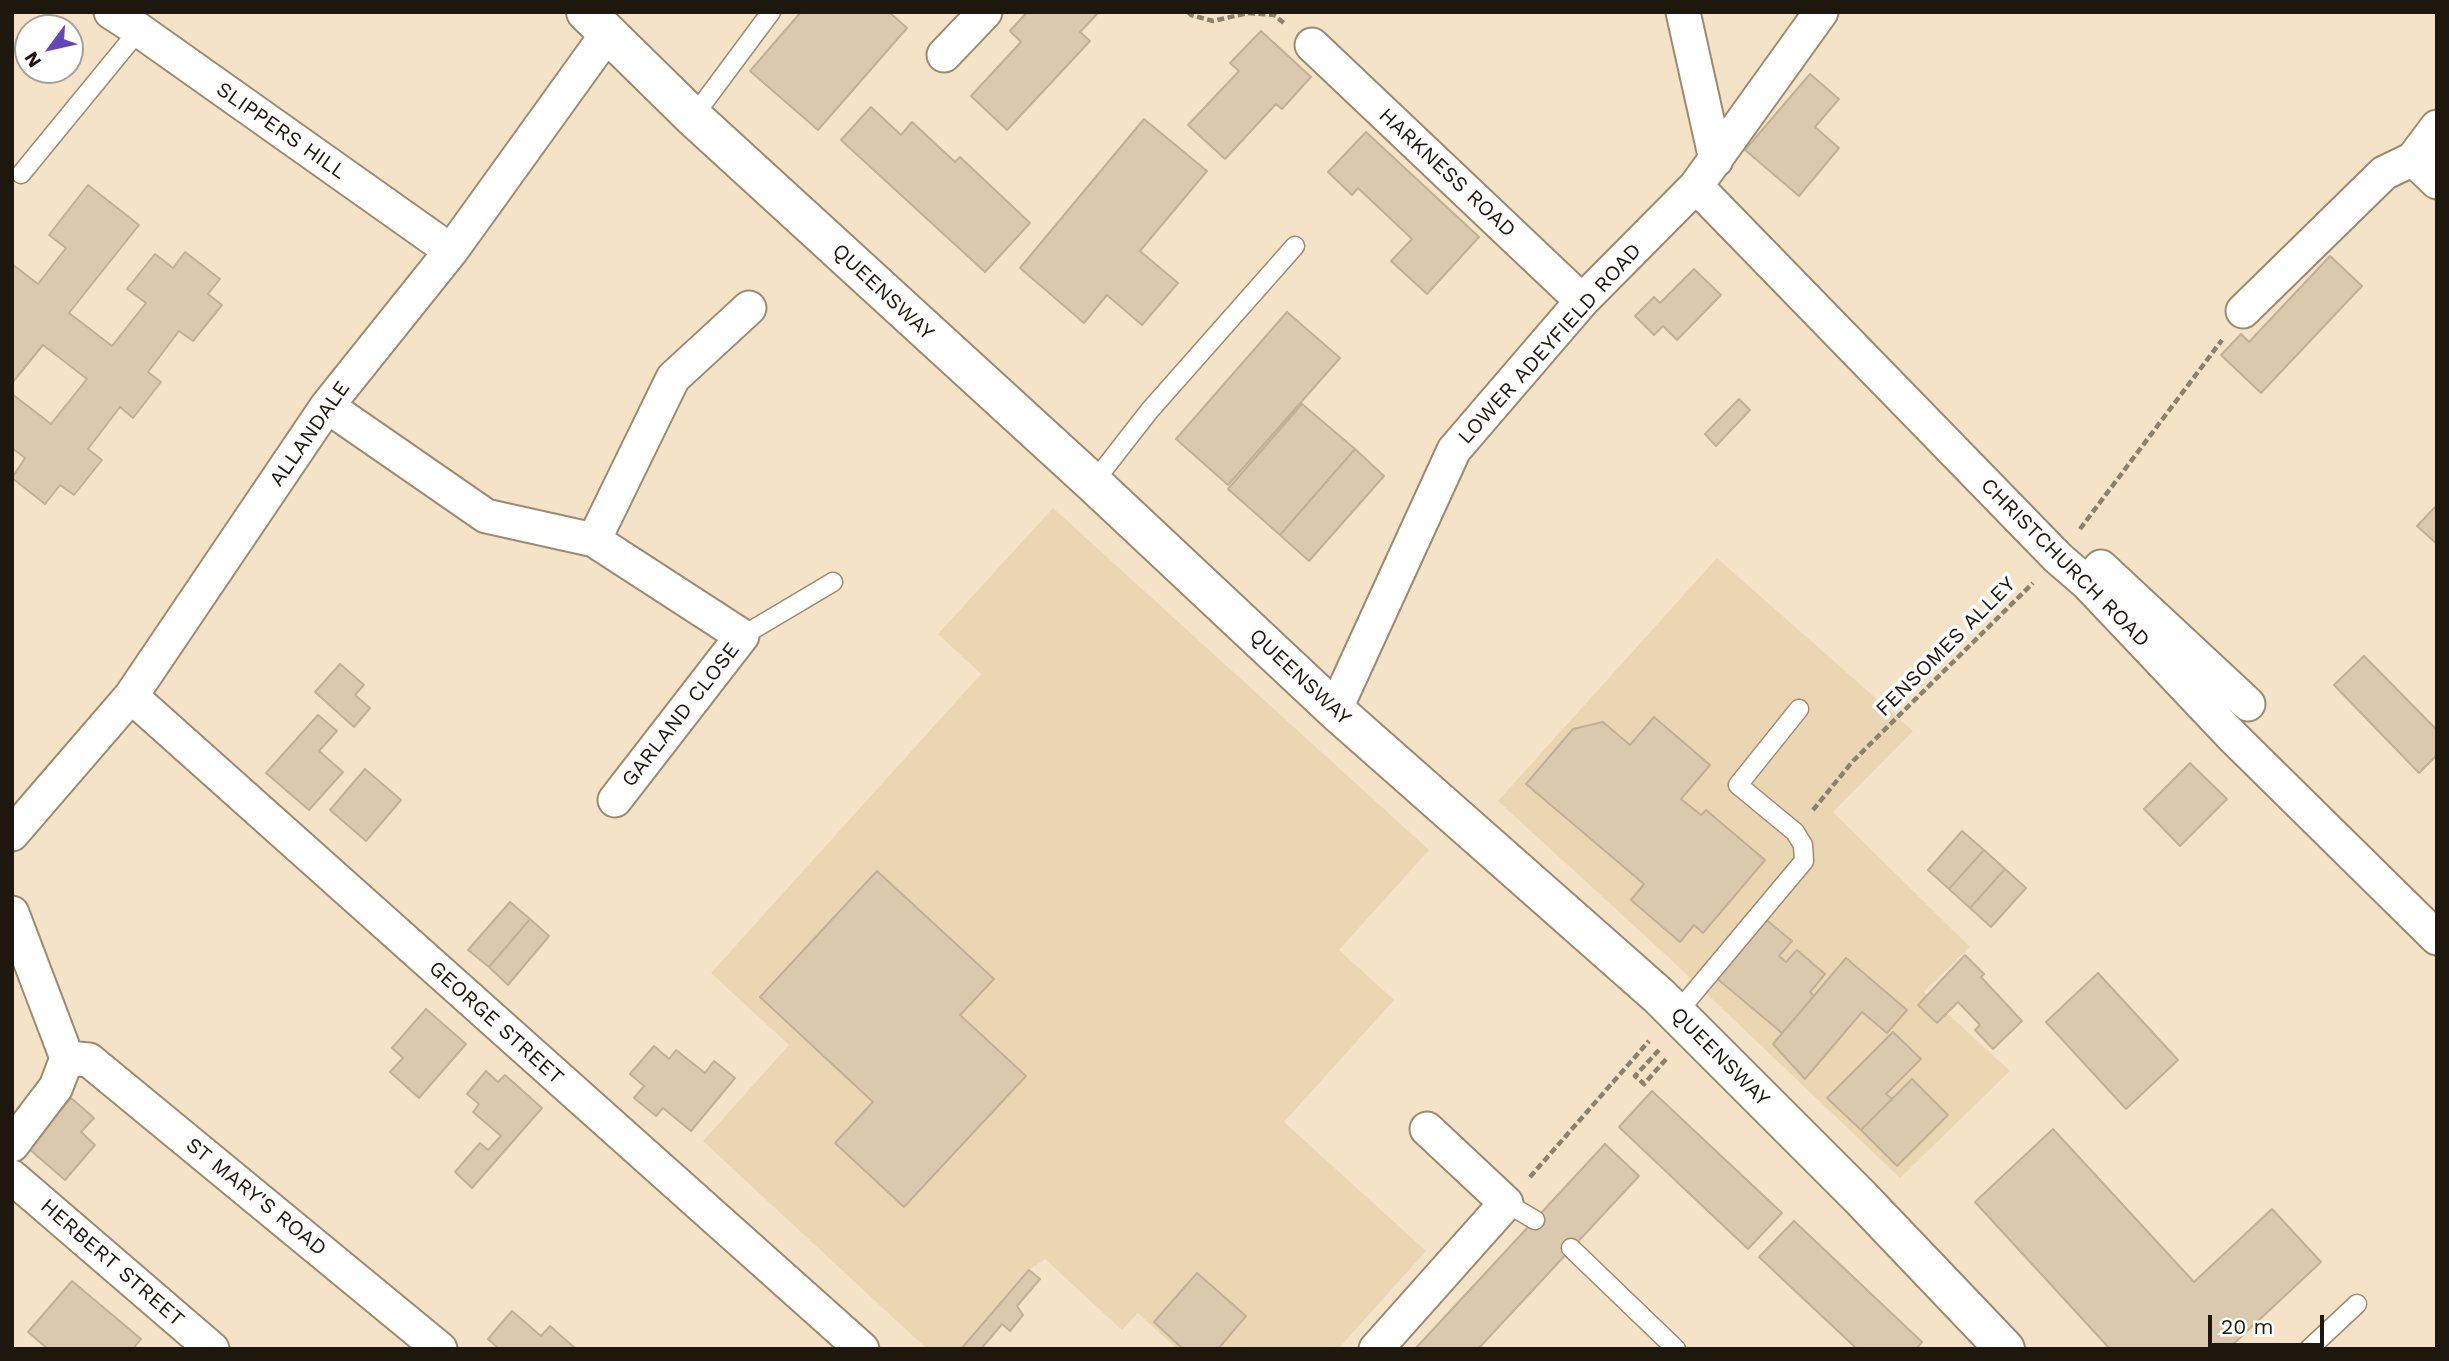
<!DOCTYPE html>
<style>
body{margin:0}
#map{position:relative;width:2449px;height:1361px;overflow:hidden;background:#f4e3c6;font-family:"Work Sans",sans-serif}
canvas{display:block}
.frame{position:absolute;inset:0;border:14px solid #1d170d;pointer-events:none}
.north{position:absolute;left:14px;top:14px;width:70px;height:70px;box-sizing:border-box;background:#fff;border:2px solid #a5a29e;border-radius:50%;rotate:237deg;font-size:19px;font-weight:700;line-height:28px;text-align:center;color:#1d170d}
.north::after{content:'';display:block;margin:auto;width:24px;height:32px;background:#6445be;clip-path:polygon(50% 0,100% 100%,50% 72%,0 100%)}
.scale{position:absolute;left:2208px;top:1315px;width:116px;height:32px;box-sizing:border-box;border:4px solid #1d170d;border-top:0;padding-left:9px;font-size:21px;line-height:24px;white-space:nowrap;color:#1d170d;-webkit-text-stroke:5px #fff;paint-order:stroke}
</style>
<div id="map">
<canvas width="2449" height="1361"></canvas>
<div class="frame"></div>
<div class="north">N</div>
<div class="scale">20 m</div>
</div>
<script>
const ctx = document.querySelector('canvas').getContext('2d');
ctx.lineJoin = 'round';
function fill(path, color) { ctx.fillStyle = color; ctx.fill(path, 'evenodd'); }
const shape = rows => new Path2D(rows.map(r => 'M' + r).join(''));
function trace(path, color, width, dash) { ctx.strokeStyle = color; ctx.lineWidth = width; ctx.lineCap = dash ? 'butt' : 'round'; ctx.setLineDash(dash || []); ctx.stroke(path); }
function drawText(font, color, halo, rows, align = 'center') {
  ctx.font = font + ' "Work Sans",sans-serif'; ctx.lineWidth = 7; ctx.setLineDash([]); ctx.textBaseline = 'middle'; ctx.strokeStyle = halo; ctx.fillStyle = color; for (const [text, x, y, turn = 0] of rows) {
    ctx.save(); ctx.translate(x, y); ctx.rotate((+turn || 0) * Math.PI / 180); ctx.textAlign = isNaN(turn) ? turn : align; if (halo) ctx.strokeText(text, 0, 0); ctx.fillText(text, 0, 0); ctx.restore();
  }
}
fill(shape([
 [1053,508,1429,850,1339,950,1394,1000,1284,1122,1426,1251,1338,1349,1177,1349,1138,1313,1122,1330,1045,1259,1029,1270,961,1349,927,1349,703,1141,789,1045,711,973,981,674,938,634],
 [1717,558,1913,731,1833,812,1970,947,1924,992,2010,1071,1900,1178,1666,955,1498,801]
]), '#ebd6b3');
const building = shape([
 [801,12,889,12,907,28,818,130,750,71,801,12],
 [1027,12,1099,12,1080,32,1090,41,1007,130,971,96,1021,42,1010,31,1027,12],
 [1261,31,1311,77,1282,109,1276,104,1225,159,1188,125,1239,71,1230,63,1261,31],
 [1810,74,1839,99,1815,127,1839,148,1799,196,1745,150,1810,74],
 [871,107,901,135,912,122,955,162,960,157,1030,223,985,272,841,140,871,107],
 [1144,119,1207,171,1140,251,1178,283,1142,325,1107,295,1084,323,1020,268,1144,119],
 [1366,132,1479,237,1427,294,1391,261,1412,239,1358,188,1352,195,1328,172,1366,132],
 [88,185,139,225,69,313,112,346,146,303,127,289,155,254,173,268,185,252,220,279,208,294,222,305,193,341,179,331,148,372,161,382,133,418,120,407,88,449,102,460,74,495,60,485,45,504,12,478,25,458,12,448,12,394,51,424,87,379,43,345,12,383,12,264,38,284,66,248,49,235,88,185],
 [2330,256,2362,286,2261,393,2221,355,2241,334,2249,342,2330,256],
 [1694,269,1721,295,1677,340,1663,326,1654,335,1635,316,1654,297,1660,303,1694,269],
 [1287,312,1340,358,1228,485,1176,439,1287,312],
 [1739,399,1750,410,1716,446,1705,434,1739,399],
 [1302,404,1355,449,1280,535,1228,489,1302,404],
 [1355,449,1384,476,1309,561,1280,535,1355,449],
 [2437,505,2437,544,2417,526,2437,505],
 [2364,656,2437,730,2437,755,2419,773,2334,685,2364,656],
 [340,664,364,685,355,695,370,708,354,727,315,692,340,664],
 [318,715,337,731,319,751,343,772,309,810,266,773,318,715],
 [1654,717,1710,765,1681,799,1701,815,1706,810,1765,860,1703,933,1694,925,1680,942,1631,900,1644,884,1526,784,1573,729,1603,722,1630,745,1654,717],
 [2190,763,2227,799,2180,846,2144,809,2190,763],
 [365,769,401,800,366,841,330,810,365,769],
 [1962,831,1984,850,1949,889,1928,870,1962,831],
 [1984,850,2005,869,1970,908,1949,889,1984,850],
 [2005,869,2026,888,1991,927,1970,908,2005,869],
 [877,871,994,979,960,1015,1026,1076,904,1207,835,1143,873,1102,760,997,877,871],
 [510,902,530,919,489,967,468,950,510,902],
 [1764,918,1792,941,1779,956,1786,962,1797,950,1825,974,1810,992,1814,996,1782,1033,1714,976,1764,918],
 [530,919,549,936,508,985,489,967,530,919],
 [1965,955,1984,974,1981,977,2022,1021,1993,1049,1975,1030,1980,1025,1958,1002,1937,1023,1918,1005,1965,955],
 [1846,958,1907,1010,1887,1033,1862,1012,1805,1079,1773,1044,1846,958],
 [2098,973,2178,1060,2126,1109,2046,1022,2098,973],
 [426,1009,466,1044,419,1098,390,1072,403,1058,392,1048,426,1009],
 [1893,1032,1921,1059,1886,1094,1892,1099,1861,1130,1827,1098,1893,1032],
 [654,1046,669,1059,676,1050,705,1073,714,1061,735,1078,691,1131,663,1108,656,1116,634,1098,644,1086,630,1074,654,1046],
 [486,1071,498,1082,505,1075,542,1108,472,1188,455,1172,480,1143,488,1150,501,1136,473,1112,479,1104,467,1094,486,1071],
 [1912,1079,1948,1115,1897,1166,1861,1130,1912,1079],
 [1652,1091,1782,1213,1748,1249,1619,1127,1652,1091],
 [71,1098,94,1118,81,1132,95,1145,65,1180,28,1148,71,1098],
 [2053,1129,2194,1282,2272,1209,2321,1262,2228,1349,2110,1349,1975,1202,2053,1129],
 [1605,1144,1639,1176,1478,1349,1415,1349,1605,1144],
 [1794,1221,1922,1342,1916,1349,1857,1349,1759,1257,1794,1221],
 [1029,1270,1040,1279,1017,1306,1023,1315,1010,1331,1002,1324,981,1349,961,1349,1029,1270],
 [1197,1273,1246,1316,1218,1349,1183,1349,1154,1322,1197,1273],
 [72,1281,141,1339,133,1349,48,1349,28,1332,72,1281],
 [512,1311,541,1336,550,1326,576,1349,499,1349,488,1339,512,1311]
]);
fill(building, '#dac9ad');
trace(building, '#c1b095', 2);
const lane = shape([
 [693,117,771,12],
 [21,174,139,30],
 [1093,483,1150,410,1295,246],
 [742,636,833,582],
 [1676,1014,1804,861,1803,845,1795,832,1738,785,1799,709],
 [1506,1203,1535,1220],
 [1571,1248,1676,1349],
 [2309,1349,2357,1304]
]);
const street = shape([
 [111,12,139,30,451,251],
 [1683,12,1716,160],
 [1312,45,1582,301],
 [944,55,985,12],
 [2413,159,2437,182],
 [1696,186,2058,558,2087,583,2232,736,2437,938],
 [2243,311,2384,173,2413,159,2437,127],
 [327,406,486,516,594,540,742,636,615,800],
 [594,540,673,378,749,308],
 [2093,576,2101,567,2248,704],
 [131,696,862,1349],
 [1335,710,1454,450,1582,301,1696,186,1821,12],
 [12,834,131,696,327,406,451,251,608,33],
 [12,913,67,1058,56,1087,12,1145],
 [67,1058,89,1060,440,1349],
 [12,1177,212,1349],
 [1376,1349,1506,1203,1427,1129]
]);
const secondary = shape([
 [586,12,693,117,1093,483,1335,710,1659,996,1860,1197,2005,1349]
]);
trace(lane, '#9b8b71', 21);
trace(street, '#9b8b71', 37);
trace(secondary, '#9b8b71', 42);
trace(shape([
 [1188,12,1191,15,1213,21,1248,13,1274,15,1284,23],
 [2080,529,2222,340],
 [1813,810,1853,761,2033,583],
 [1659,1050,1635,1076,1644,1084,1668,1057],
 [1530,1177,1649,1041]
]), '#8c816d', 4.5, [7, 3.5]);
trace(lane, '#fff', 18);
trace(street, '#fff', 33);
trace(secondary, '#fff', 38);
drawText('21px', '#1d170d', '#fff', [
 ["SLIPPERS HILL",281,131,35],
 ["HARKNESS ROAD",1447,173,43],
 ["QUEENSWAY",883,292,43],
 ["LOWER ADEYFIELD ROAD",1550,344,-48],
 ["ALLANDALE",310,434,-55],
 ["CHRISTCHURCH ROAD",2065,563,45],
 ["FENSOMES ALLEY",1946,647,-45],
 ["QUEENSWAY",1300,677,43],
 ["GARLAND CLOSE",681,715,-52],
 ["GEORGE STREET",496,1023,42],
 ["QUEENSWAY",1720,1057,45],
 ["ST MARY'S ROAD",256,1197,39],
 ["HERBERT STREET",112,1263,41]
]);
</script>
